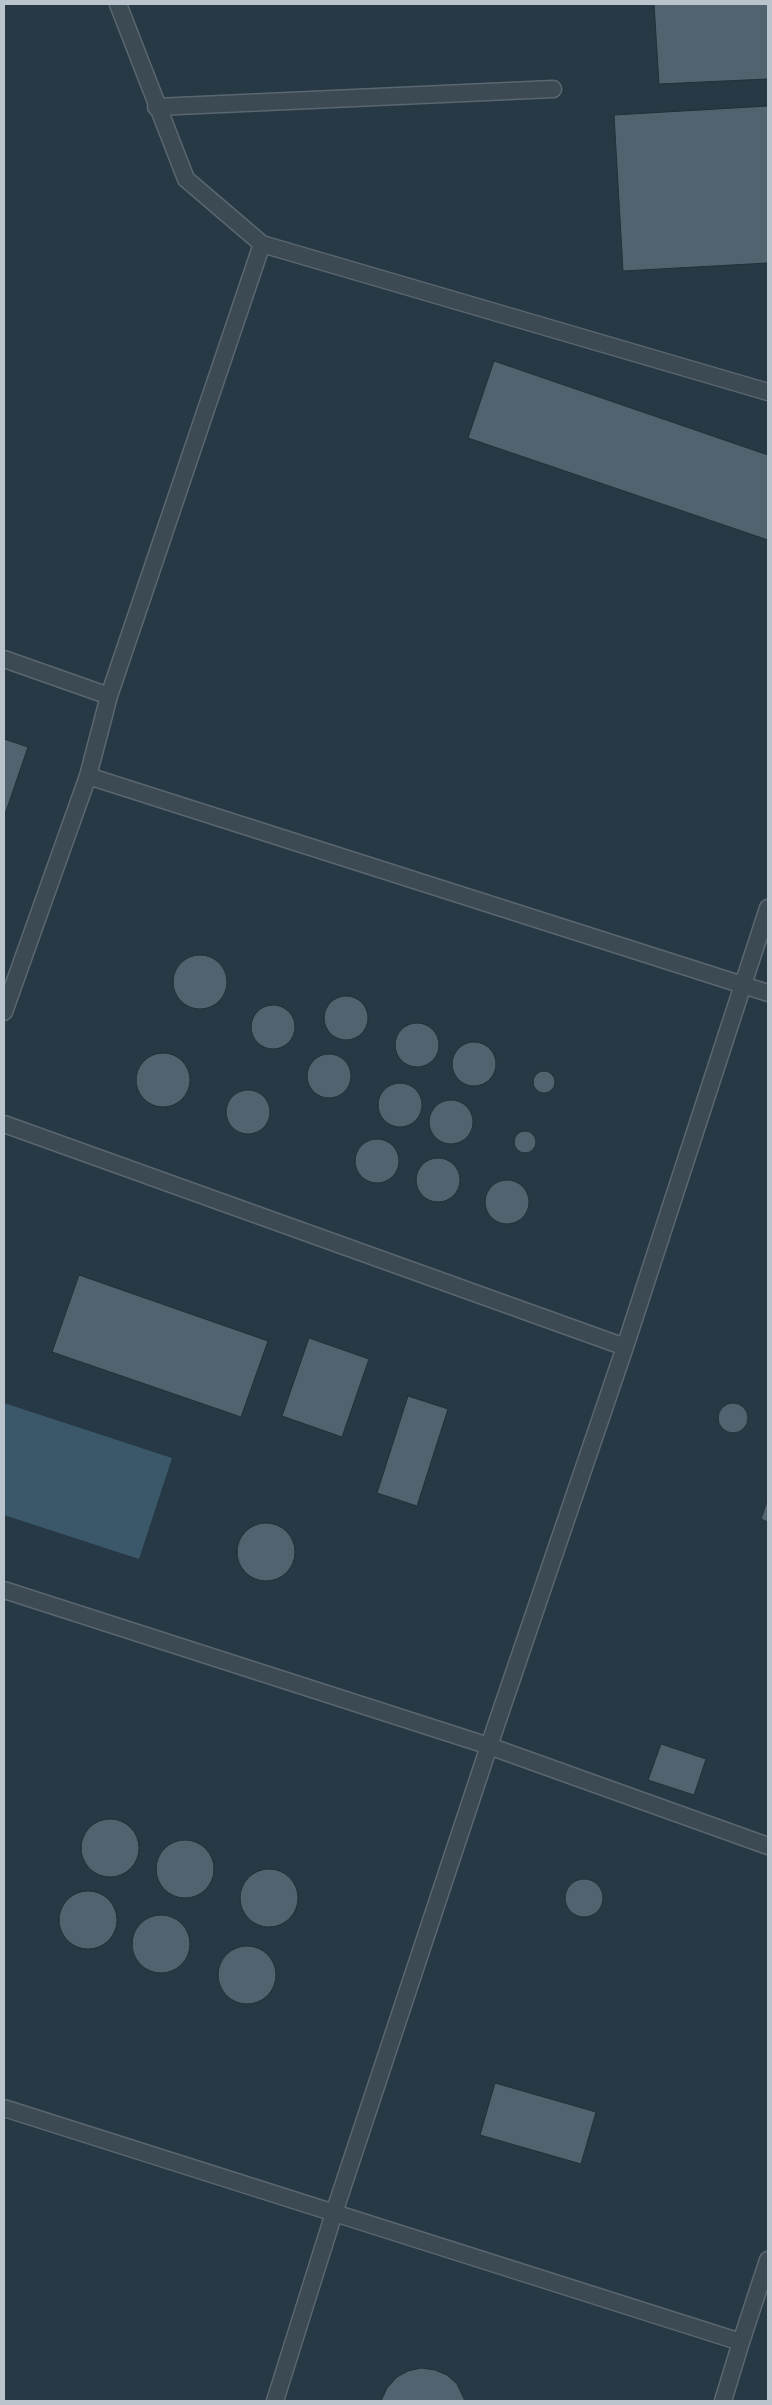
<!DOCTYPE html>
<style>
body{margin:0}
#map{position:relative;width:772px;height:2405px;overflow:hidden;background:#273944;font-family:"Source Sans 3",sans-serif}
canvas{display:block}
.frame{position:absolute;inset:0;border:5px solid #b9c4cd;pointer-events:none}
</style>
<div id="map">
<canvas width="772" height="2405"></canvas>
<div class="frame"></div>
</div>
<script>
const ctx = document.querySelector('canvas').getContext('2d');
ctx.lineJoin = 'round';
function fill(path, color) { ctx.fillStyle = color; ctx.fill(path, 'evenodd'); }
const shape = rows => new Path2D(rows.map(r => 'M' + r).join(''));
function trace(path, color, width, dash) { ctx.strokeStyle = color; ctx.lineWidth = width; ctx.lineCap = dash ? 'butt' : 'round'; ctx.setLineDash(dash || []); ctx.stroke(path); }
fill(shape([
 [4,1403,172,1458,139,1559,4,1515]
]), '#3b586b');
const building = shape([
 [654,4,768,4,768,79,659,84,654,4],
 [768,106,768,263,623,271,614,115,768,106],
 [494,361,768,455,768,540,468,438,494,361],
 [4,739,28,747,4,817,4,739],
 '173 982a27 27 0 1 1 54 0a27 27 0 1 1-54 0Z',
 '324 1018a22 22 0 1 1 44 0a22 22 0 1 1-44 0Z',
 '251 1027a22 22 0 1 1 44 0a22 22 0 1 1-44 0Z',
 '395 1045a22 22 0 1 1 44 0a22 22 0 1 1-44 0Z',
 '452 1064a22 22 0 1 1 44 0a22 22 0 1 1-44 0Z',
 '136 1080a27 27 0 1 1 54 0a27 27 0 1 1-54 0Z',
 '307 1076a22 22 0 1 1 44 0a22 22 0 1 1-44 0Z',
 '533 1082a11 11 0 1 1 22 0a11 11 0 1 1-22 0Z',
 '378 1105a22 22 0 1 1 44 0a22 22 0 1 1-44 0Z',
 '226 1112a22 22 0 1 1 44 0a22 22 0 1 1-44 0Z',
 '429 1122a22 22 0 1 1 44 0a22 22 0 1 1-44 0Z',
 '514 1142a11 11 0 1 1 22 0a11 11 0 1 1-22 0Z',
 '355 1161a22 22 0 1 1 44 0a22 22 0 1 1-44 0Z',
 '416 1180a22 22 0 1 1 44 0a22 22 0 1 1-44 0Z',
 '485 1202a22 22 0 1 1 44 0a22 22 0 1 1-44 0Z',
 [79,1275,268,1341,241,1417,52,1352,79,1275],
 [309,1338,369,1359,342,1437,282,1416,309,1338],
 [408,1396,448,1409,417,1506,377,1493,408,1396],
 '718 1418a15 15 0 1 1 30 0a15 15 0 1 1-30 0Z',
 [768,1499,768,1522,761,1519,768,1499],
 '237 1552a29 29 0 1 1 58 0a29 29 0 1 1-58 0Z',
 [661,1744,706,1759,694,1795,648,1780,661,1744],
 '81 1848a29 29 0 1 1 58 0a29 29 0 1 1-58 0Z',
 '156 1869a29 29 0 1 1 58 0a29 29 0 1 1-58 0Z',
 '240 1898a29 29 0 1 1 58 0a29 29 0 1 1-58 0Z',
 '565 1898a19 19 0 1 1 38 0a19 19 0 1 1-38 0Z',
 '59 1920a29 29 0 1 1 58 0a29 29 0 1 1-58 0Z',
 '132 1944a29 29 0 1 1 58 0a29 29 0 1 1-58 0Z',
 '218 1975a29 29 0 1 1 58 0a29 29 0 1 1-58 0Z',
 [495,2083,596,2112,581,2164,480,2135,495,2083],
 [421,2368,435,2370,447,2375,457,2384,465,2401,381,2401,387,2388,397,2377,408,2371,421,2368]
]);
fill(building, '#50636f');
trace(building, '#22313b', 1);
const service = shape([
 [156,107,553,89],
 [262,244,768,392],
 [4,659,109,696],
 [88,776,768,993],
 [4,1012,88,776,109,696,262,244,186,179,118,4],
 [4,1124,625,1347],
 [4,1590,489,1746,768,1846],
 [4,2108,741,2342,768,2260],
 [275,2401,334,2213,489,1746,625,1347,768,908],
 [723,2401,741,2342]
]);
trace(service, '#5a6771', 19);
trace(service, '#3c4a53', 16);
</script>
